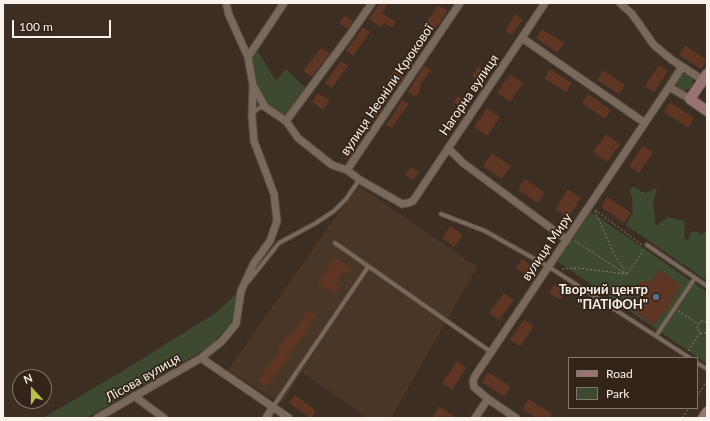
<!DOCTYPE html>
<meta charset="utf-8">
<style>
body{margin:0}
#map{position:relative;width:710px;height:421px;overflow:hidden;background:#3c2e22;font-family:Lato,sans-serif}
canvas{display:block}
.frame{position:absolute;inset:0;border:4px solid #fbf2eb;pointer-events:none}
.legend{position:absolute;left:568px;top:357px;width:130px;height:52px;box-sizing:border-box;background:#322419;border:1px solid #82766d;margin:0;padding:5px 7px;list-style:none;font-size:12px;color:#fbf2eb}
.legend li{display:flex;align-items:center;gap:8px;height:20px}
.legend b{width:20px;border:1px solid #82766d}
.north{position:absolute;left:12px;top:369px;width:40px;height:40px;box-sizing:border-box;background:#322419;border:1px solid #82766d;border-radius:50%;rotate:339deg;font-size:11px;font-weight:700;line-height:16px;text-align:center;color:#fbf2eb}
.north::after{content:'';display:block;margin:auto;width:14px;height:18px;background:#b7c148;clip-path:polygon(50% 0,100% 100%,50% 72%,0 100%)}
.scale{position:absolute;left:12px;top:20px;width:99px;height:18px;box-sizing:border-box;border:2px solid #fbf2eb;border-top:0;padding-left:5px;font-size:12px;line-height:14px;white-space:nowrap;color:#fbf2eb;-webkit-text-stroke:3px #322419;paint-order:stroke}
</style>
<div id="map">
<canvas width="710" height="421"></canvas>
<div class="frame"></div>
<ul class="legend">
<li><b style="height:5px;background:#987371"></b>Road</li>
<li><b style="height:11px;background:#3d4a2f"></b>Park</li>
</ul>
<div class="north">N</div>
<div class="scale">100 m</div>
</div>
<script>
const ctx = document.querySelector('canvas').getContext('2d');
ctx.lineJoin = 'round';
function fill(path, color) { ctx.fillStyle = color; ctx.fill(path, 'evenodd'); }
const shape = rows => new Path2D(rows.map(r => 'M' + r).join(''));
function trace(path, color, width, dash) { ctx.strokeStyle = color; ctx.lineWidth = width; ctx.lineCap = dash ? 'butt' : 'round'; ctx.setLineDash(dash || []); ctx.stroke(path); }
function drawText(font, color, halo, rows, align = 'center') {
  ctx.font = font + ' Lato,sans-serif'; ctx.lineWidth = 3.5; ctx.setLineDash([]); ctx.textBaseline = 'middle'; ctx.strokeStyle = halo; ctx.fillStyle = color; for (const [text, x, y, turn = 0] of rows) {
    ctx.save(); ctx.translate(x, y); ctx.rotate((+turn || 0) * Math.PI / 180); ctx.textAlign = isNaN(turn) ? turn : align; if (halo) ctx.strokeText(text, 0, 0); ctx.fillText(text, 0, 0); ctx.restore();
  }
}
fill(shape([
 [358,185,477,267,391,418,367,418,302,372,281,404,228,370]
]), '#493626');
fill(shape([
 [257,50,276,81,286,69,307,89,286,115,267,105,257,84,252,61],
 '677 82a8 8 0 1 1 16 0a8 8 0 1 1-16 0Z',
 [633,187,645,193,655,189,657,190,653,202,656,226,668,217,685,221,684,237,687,241,691,232,696,231,701,235,707,230,707,281,626,225,633,212,632,197,629,191],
 [591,212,707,292,707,364,557,261],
 [237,293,231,324,209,347,86,418,43,418,121,372,217,312]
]), '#3d4a2f');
fill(shape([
 [380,3,388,3,382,13,396,22,392,28,384,23,381,27,369,19],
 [438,5,448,11,431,34,422,29],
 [515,14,523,19,512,35,505,31],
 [345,15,353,21,348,29,339,23],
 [363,27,370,32,353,56,346,51],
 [542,29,564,43,557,53,536,38],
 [685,45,707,60,701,69,679,55],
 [321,48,330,53,312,77,303,71],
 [406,55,415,61,409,69,401,64],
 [341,61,348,66,332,88,325,83],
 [659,65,668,71,654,92,645,86],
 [424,66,431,70,419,87,421,88,416,97,408,92],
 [478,67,487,72,480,82,472,76],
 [550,69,572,83,566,92,544,78],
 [603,70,625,85,619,94,597,80],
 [394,71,404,78,398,85,388,79],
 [510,74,523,83,510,102,497,93],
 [384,88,392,94,387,102,379,96],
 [318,93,330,100,323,110,312,102],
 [588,94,611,110,605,119,582,103],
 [457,96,467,102,463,108,453,102],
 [402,100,409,104,391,128,386,125],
 [670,102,694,118,688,128,664,112],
 [373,104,382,110,376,118,368,112],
 [487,108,500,117,487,136,474,127],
 [361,121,370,127,365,135,356,129],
 [606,134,620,144,607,162,593,152],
 [347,145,354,150,349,159,341,154],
 [643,146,653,152,639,173,629,166],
 [492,153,511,166,502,179,483,166],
 [411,167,419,172,413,180,405,175],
 [525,179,545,193,538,203,518,190],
 [568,189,581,198,568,218,555,209],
 [607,197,631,213,624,223,601,207],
 [451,226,463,235,454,247,442,238],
 [335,258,352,269,348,275,343,272,335,285,340,288,335,295,318,283],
 [522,259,534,268,528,276,516,268],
 [659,270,681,285,665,313,663,312,654,325,632,309,639,299,635,292,637,284,643,281,651,282],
 [555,284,566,291,560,300,549,293],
 [504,293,514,300,499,320,489,313],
 [308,310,316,316,267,387,258,381,279,351,277,349,288,333,291,335],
 [524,320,534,326,520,346,510,340],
 [457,361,466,368,452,390,442,383],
 [488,372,511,387,504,397,482,382],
 [295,395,316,411,311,418,289,403],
 [529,399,552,414,549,418,536,418,522,409],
 [440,406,457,418,436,418,433,416]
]), '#5e3623');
const lane = shape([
 [254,112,259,108,265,107],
 [441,214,485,231,549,267,690,358],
 [335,243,491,352],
 [647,245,707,286],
 [248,282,279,243,316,223,334,211,346,199,359,180],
 [656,336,695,278],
 [697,363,707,369],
 [273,407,368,267]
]);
const street = shape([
 [620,3,632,14,654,45,672,60,703,80],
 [522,38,645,123],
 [248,57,284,3],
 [254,87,265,107,286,121,298,138,332,165,347,170,360,180,397,201,402,204,408,203,413,201,545,3],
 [669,87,682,67],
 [286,121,349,36,372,3],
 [448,148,463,163,567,240],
 [347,170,460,3],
 [201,358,289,418],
 [134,396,164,418],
 [488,399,516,418],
 [97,418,201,358,222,341,236,324,241,291,254,263,270,241,277,221,274,194,254,141,252,117,253,85,248,57,229,15,226,3],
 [266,418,273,407],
 [475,418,488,399,474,387,473,381,475,376,669,87,690,99]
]);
const secondary = shape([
 [707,74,690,99,707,111],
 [703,418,707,412]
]);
trace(lane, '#574b41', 5.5);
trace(street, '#574b41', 9);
trace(secondary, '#574b41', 12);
trace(shape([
 [595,210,642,245],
 [595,211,614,254,627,274],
 [575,241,626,274],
 [562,269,578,268,626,274],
 [627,274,644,250],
 [678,311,697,323],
 [707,322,701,321,697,327,700,333,707,333],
 [688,351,700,333],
 [697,396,707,381],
 [682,418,689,408]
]), '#8b7f75', 1, [2, 2]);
trace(lane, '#79695c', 3.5);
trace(street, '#79695c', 7);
trace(secondary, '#987371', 10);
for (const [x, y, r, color] of [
 [656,297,4,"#5c6f8a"]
]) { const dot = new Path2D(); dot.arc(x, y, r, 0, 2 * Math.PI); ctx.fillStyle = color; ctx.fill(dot); trace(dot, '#322419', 1.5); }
drawText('13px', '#fbf2eb', '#322419', [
 ["вулиця Неоніли Крюкової",387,90,-56],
 ["Нагорна вулиця",469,95,-56],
 ["вулиця Миру",547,247,-56],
 ["Лісова вулиця",143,378,-30]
]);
drawText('bold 13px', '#fbf2eb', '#322419', [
 ["Творчий центр",648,290],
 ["\"ПАТІФОН\"",648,305]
], 'right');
</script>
